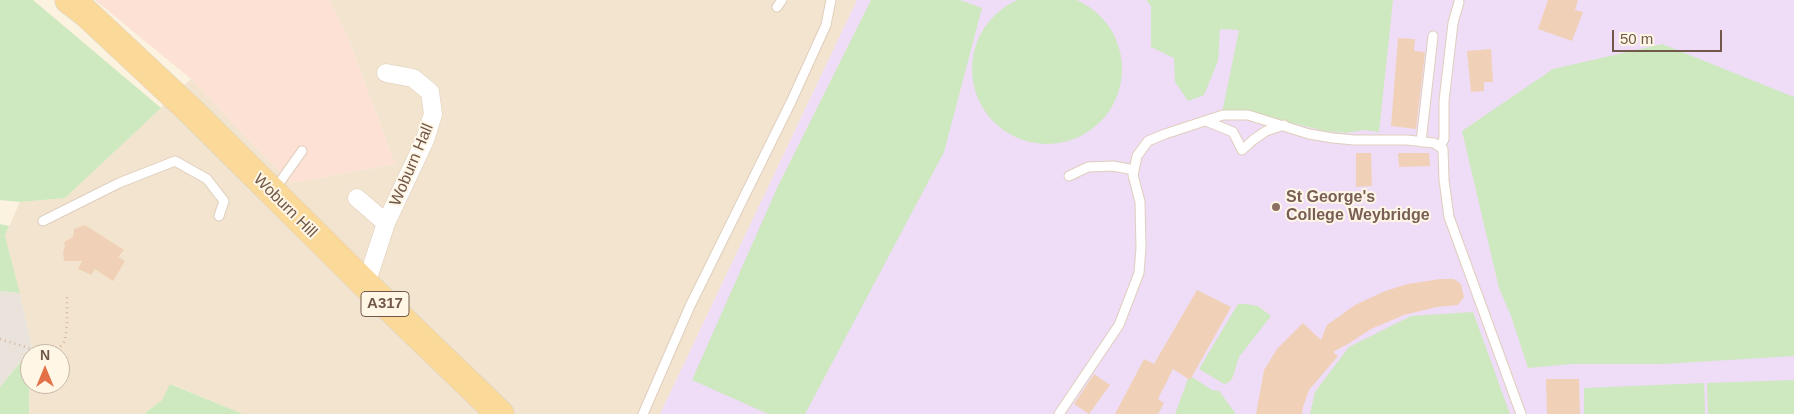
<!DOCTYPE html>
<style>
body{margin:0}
#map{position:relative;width:1794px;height:414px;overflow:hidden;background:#fbf2e0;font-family:Helvetica,sans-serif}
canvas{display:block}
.north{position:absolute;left:20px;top:344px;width:50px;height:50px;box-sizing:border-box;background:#fff6e6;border:1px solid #c6b7a7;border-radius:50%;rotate:0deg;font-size:14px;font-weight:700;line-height:20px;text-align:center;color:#715848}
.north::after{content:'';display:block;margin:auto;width:18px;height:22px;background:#e47047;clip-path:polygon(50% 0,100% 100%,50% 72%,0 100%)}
.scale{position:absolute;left:1612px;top:30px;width:110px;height:22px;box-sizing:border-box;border:2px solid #715848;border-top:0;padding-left:6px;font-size:15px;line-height:18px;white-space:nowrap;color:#715848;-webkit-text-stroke:4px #fff6e6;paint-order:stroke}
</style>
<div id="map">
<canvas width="1794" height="414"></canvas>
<div class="north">N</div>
<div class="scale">50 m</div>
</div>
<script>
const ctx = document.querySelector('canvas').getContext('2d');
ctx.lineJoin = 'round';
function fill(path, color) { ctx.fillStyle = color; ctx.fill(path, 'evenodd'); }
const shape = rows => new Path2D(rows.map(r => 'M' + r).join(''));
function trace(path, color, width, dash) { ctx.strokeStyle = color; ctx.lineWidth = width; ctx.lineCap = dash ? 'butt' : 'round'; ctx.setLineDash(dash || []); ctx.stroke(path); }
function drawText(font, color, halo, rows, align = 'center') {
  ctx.font = font + ' Helvetica,sans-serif'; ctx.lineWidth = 4; ctx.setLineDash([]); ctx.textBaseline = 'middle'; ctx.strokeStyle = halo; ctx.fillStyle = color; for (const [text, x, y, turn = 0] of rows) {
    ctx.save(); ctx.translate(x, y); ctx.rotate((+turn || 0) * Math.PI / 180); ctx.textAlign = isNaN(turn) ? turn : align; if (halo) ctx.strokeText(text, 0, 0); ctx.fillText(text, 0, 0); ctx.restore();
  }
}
fill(shape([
 [329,0,857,0,660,414,243,414,171,384,162,400,144,414,29,414,30,384,60,384,60,354,32,354,32,348,20,293,5,236,20,202,65,198,191,79,291,183,395,164,348,38]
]), '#f3e4cf');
fill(shape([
 [95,0,329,0,348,38,395,164,291,183,191,79]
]), '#fce1d4');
fill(shape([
 [0,291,20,293,32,348,0,387]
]), '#eae3dc');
fill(shape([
 [857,0,1794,0,1794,414,660,414]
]), '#efddf7');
fill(shape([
 '972 69a75 75 0 1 1 150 0a75 75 0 1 1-150 0Z',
 [0,0,33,0,161,108,65,198,20,202,0,200],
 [871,0,960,0,982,8,944,152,805,414,768,414,692,380,778,186],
 [1146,0,1393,0,1379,132,1364,130,1346,133,1325,131,1264,116,1222,113,1239,30,1220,29,1218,61,1204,95,1188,101,1175,82,1174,58,1151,47,1151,6],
 [1662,44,1794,97,1794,356,1663,364,1573,364,1528,368,1511,316,1499,288,1462,131,1553,69],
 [0,224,9,226,5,236,20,293,0,291],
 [1238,304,1246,304,1258,306,1271,316,1239,357,1232,379,1229,382,1224,384,1199,369],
 [1473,312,1510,414,1310,414,1315,392,1349,347,1411,316],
 [32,348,32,354,30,354,29,414,0,414,0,387],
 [1192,377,1212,390,1219,391,1236,414,1175,414,1188,379],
 [1794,380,1794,414,1708,414,1707,383],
 [1704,383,1705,414,1584,414,1584,388],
 [170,384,243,414,144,414,162,400]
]), '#cee8bf');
fill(shape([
 [1548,0,1578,0,1575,10,1583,12,1572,41,1538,29],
 [1398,38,1415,39,1414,51,1425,52,1416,129,1391,126],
 [1491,49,1493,82,1484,82,1484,91,1471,92,1467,51],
 [1356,153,1371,153,1372,186,1356,187],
 [1398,153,1429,153,1430,166,1399,167],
 [85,225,124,250,118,257,125,261,113,281,95,269,91,275,78,269,82,261,64,261,63,252,65,247,64,242,73,237,74,229],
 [1440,279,1454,279,1461,284,1464,297,1458,305,1437,307,1404,315,1371,329,1348,344,1333,352,1338,356,1309,390,1303,407,1302,414,1256,414,1264,370,1277,349,1303,323,1321,340,1327,325,1355,305,1385,291,1408,284],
 [1197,290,1231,307,1190,380,1173,369,1158,399,1164,403,1158,414,1115,414,1144,359,1154,364],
 [1094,374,1110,385,1089,414,1074,404],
 [1546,379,1579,379,1580,414,1547,414]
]), '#f0d1b8');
const lane = shape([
 [777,7,782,0],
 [1206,121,1233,132,1242,150,1253,140,1266,131,1284,125],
 [1421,142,1433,36],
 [1440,147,1444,139,1444,101,1453,23,1459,2],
 [1069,176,1088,167,1113,166,1134,170],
 [275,189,302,151],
 [43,221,119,183,175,161,207,179,224,201,219,216],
 [643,414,690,306,791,102,826,25,831,0],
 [1059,414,1119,325,1139,273,1141,248,1140,202,1133,175,1137,156,1148,141,1165,134,1223,115,1248,115,1309,134,1333,138,1354,140,1407,140,1434,143,1443,149,1444,180,1449,217,1521,414]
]);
const street = shape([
 [357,198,386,223],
 [363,282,370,272,386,223,425,140,433,114,430,92,413,78,386,73]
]);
const primary = shape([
 [69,0,86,13,193,113,363,282,500,414]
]);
trace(lane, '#dfcebc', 11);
trace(street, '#dfcebc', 19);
trace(primary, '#dad4cf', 29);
trace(shape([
 [0,339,48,354],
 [54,354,65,341,67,323,67,295]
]), '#d4b49c', 2.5, [1, 4]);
trace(lane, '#fff', 9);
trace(street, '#fff', 18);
trace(primary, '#fad999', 28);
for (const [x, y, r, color] of [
 [1276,207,5,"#8d6e63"]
]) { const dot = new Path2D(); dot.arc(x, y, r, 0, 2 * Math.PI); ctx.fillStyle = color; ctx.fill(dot); trace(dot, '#fff6e6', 2); }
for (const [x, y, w] of [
 [385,304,48]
]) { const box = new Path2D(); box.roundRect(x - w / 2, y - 12.5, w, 25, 4); ctx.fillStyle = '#fff6e6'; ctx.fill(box); trace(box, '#715848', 1); }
drawText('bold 15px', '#715848', null, [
 ["A317",385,304]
]);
drawText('16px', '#715848', '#fff6e6', [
 ["Woburn Hall",412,165,-67],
 ["Woburn Hill",285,206,45]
]);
drawText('bold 16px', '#785e54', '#fff6e6', [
 ["St George's",1286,198],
 ["College Weybridge",1286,216]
], 'left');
</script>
